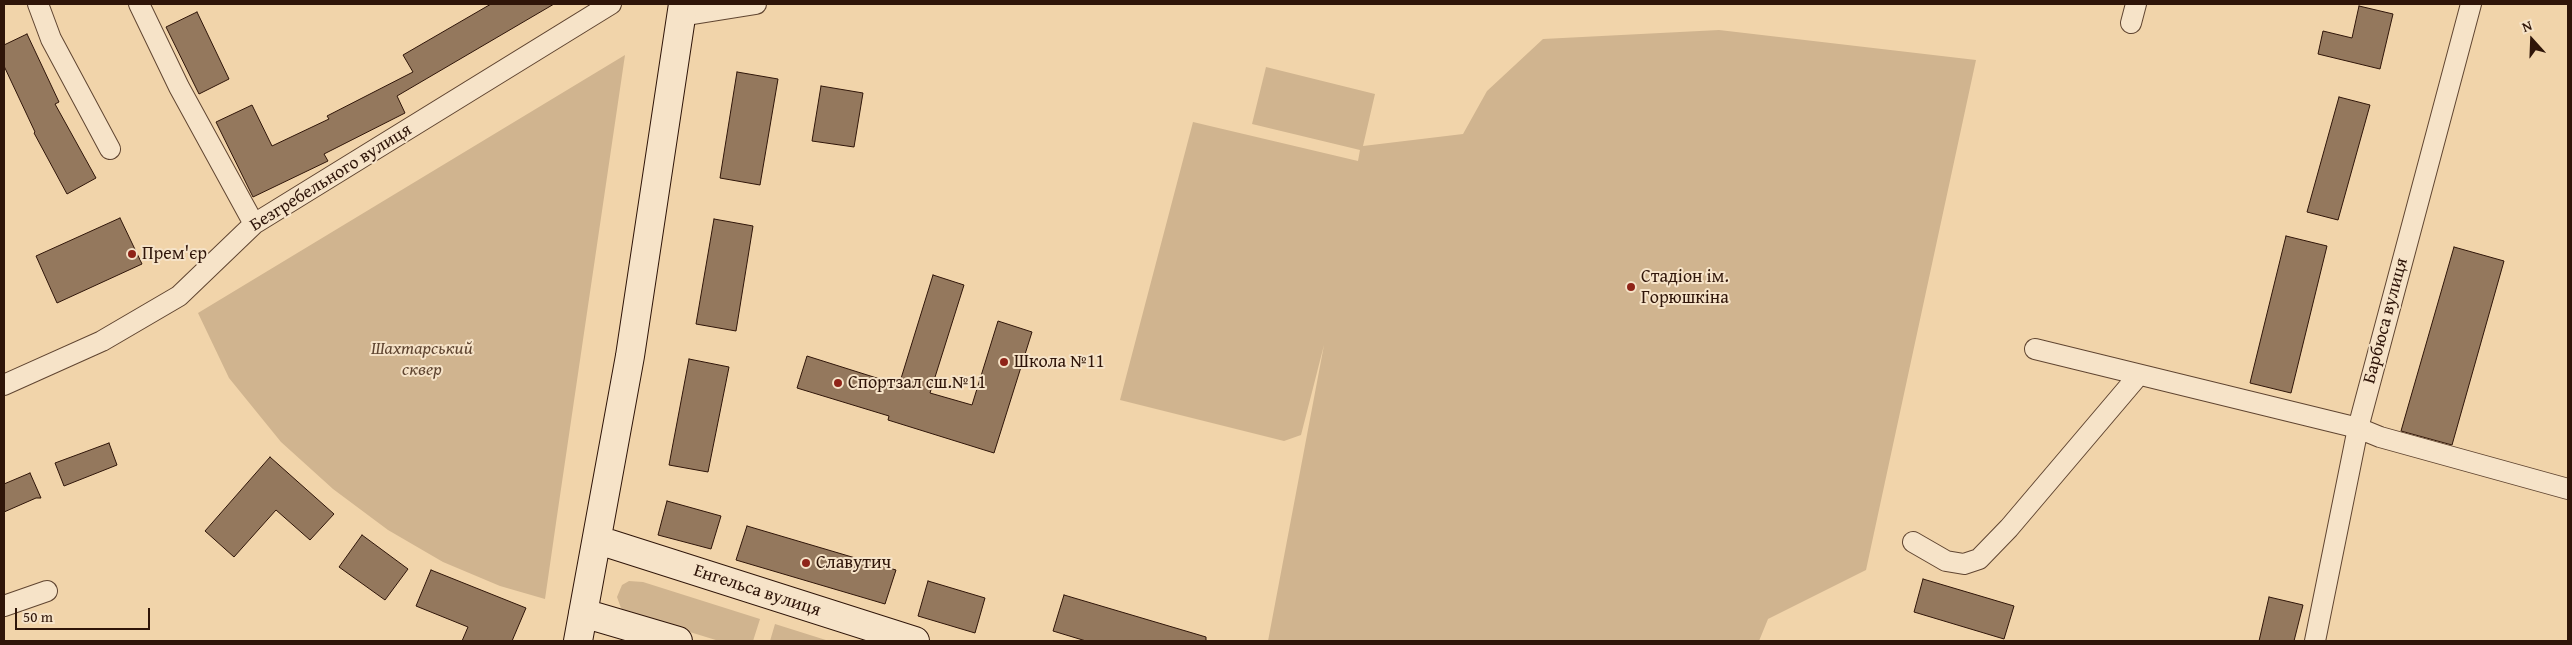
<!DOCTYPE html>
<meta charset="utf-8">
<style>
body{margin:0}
#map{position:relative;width:2572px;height:645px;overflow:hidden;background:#f1d4aa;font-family:"Gentium Book Plus",serif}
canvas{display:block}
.frame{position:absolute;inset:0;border:5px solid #2f1509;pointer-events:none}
.north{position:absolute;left:2507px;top:15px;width:50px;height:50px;-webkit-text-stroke:4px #f6e3c8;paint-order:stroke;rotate:340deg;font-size:14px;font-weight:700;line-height:20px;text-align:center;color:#2f1509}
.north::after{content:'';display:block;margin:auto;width:18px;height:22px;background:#2f1509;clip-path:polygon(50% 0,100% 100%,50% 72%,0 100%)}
.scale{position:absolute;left:15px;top:608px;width:135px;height:22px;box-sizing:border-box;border:2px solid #2f1509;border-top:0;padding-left:6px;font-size:15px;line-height:18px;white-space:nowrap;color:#2f1509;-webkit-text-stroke:4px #f6e3c8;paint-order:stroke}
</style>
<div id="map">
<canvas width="2572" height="645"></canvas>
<div class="frame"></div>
<div class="north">N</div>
<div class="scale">50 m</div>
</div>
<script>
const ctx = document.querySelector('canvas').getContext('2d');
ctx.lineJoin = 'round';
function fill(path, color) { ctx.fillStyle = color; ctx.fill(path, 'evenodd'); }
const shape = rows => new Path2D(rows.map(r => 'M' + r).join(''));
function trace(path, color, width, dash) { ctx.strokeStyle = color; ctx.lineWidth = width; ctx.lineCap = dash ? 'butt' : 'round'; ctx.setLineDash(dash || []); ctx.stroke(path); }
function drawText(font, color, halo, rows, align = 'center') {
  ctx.font = font + ' "Gentium Book Plus",serif'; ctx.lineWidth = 4; ctx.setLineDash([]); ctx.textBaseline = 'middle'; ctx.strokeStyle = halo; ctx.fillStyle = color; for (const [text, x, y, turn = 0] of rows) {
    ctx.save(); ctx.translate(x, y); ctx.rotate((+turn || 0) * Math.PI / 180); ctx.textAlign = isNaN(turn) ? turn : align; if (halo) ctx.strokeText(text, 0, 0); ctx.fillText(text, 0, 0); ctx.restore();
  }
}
fill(shape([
 [1719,30,1976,60,1866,570,1768,619,1759,641,1268,641,1324,345,1301,435,1284,441,1120,400,1193,122,1358,161,1360,150,1252,124,1266,67,1375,94,1363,146,1463,134,1487,91,1543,39],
 [625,55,557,516,545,599,500,586,443,562,388,530,333,489,281,442,229,378,198,313],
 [629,581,643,582,760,619,753,641,719,641,625,612,621,608,617,597,622,585],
 [775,624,829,641,770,641]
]), '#d0b48f');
const building = shape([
 [491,4,554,4,397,96,405,113,324,154,328,161,253,197,216,122,252,105,272,146,329,119,327,116,413,72,403,55,491,4],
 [2359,6,2393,14,2380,69,2318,54,2323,31,2352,38,2359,6],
 [197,12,229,79,199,94,166,27,197,12],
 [27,34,59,102,55,104,96,178,67,194,34,133,35,132,4,66,4,45,27,34],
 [737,72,778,79,760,185,720,178,737,72],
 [821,86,863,93,854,147,812,141,821,86],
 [2339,97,2370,105,2338,220,2307,212,2339,97],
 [120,218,142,264,57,303,36,256,120,218],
 [714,219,753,226,736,331,696,324,714,219],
 [2286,236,2327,246,2291,393,2250,383,2286,236],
 [2454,247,2504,261,2452,445,2401,431,2454,247],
 [933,275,964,285,930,393,972,405,998,321,1032,332,994,453,888,420,889,416,797,388,807,356,899,385,933,275],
 [689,359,729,367,708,472,669,465,689,359],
 [109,443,117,465,64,486,55,463,109,443],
 [270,457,334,514,310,540,276,510,234,557,205,531,270,457],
 [30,473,41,498,36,498,4,512,4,484,30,473],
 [667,501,721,516,711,549,658,535,667,501],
 [747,526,896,570,885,604,736,560,747,526],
 [362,535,408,569,385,600,339,567,362,535],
 [431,570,526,608,512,641,462,641,468,627,416,606,431,570],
 [1923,579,2014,606,2004,639,1914,612,1923,579],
 [928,581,985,598,975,633,918,616,928,581],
 [1064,595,1206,637,1206,641,1086,641,1053,631,1064,595],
 [2269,597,2303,605,2294,641,2259,641,2269,597]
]);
fill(building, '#94785d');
trace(building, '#2f1509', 1);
const street = shape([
 [38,4,51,39,110,149],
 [139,4,179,87,254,224],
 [681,16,756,4],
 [2131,23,2136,4],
 [2035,349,2358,428,2380,437,2568,489],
 [4,385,102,341,179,296,254,224,611,4],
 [1913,542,1946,561,1964,564,1979,559,2009,528,2138,376],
 [4,606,47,591],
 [2315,641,2358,428,2471,4]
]);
const secondary = shape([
 [598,540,915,641],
 [583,613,678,641],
 [578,641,630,356,683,4]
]);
trace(street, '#604531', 22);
trace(secondary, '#2f1509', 30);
trace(street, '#f6e3c8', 20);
trace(secondary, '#f6e3c8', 28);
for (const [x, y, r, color] of [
 [132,254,5,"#8f2418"],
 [1631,287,5,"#8f2418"],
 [1004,362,5,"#8f2418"],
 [838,383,5,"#8f2418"],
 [806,563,5,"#8f2418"]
]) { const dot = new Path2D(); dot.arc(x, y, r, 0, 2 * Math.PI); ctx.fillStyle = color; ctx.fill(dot); trace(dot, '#f6e3c8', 2); }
drawText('18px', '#2f1509', '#f6e3c8', [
 ["Безгребельного вулиця",331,178,-32],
 ["Барбюса вулиця",2386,321,-75],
 ["Енгельса вулиця",757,591,18]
]);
drawText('18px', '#2f1509', '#f6e3c8', [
 ["Прем'єр",142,254],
 ["Стадіон ім.",1641,277],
 ["Горюшкіна",1641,298],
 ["Школа №11",1014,362],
 ["Спортзал сш.№11",848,383],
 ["Славутич",816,563]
], 'left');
drawText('italic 18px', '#5f4531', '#f6e3c8', [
 ["Шахтарський",422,349],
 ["сквер",422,370]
]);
</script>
